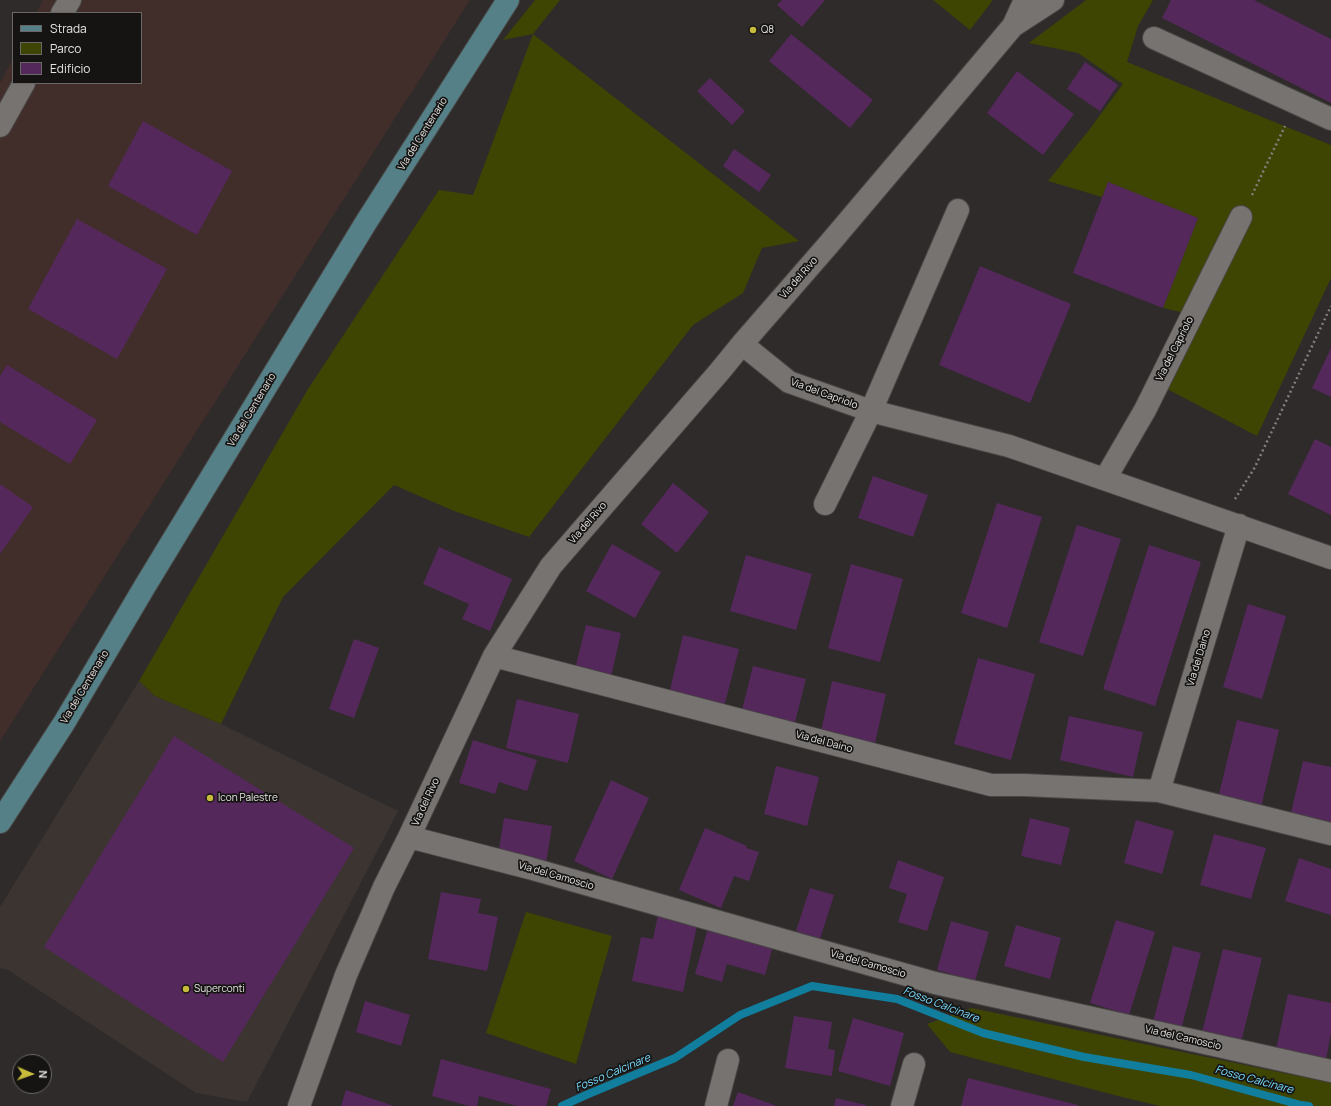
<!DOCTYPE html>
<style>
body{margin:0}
#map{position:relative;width:1331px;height:1106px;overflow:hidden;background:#2e2b2a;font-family:Manrope,sans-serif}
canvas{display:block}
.legend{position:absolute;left:12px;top:12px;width:130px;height:72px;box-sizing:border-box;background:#151413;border:1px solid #696867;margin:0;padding:5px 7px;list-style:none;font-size:12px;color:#e7e5e4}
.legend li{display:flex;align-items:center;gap:8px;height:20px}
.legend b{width:20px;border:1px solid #696867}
.north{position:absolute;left:12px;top:1054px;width:40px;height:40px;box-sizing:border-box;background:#151413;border:1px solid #696867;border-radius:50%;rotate:92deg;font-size:11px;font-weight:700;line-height:16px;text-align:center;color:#e7e5e4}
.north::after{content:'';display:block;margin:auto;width:14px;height:18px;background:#c8bb3b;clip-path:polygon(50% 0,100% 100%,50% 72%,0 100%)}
</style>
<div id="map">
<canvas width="1331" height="1106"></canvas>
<ul class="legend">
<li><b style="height:5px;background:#558087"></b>Strada</li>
<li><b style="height:11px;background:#3e4502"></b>Parco</li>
<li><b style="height:11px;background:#55285b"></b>Edificio</li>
</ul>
<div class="north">N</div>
</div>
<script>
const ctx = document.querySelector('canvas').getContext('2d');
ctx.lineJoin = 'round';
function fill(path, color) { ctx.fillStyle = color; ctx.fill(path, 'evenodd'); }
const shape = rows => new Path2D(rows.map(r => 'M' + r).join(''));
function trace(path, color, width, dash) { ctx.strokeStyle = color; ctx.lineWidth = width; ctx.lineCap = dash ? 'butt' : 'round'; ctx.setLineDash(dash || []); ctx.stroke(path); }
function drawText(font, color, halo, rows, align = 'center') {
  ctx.font = font + ' Manrope,sans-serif'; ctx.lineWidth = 3.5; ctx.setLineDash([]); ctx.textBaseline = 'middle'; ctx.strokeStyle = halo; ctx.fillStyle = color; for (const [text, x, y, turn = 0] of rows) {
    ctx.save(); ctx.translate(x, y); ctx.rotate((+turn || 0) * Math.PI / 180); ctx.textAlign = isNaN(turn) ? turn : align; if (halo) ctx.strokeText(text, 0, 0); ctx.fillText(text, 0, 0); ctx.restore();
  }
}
fill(shape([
 [139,681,155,696,221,724,398,811,247,1102,196,1093,8,970,0,968,0,907]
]), '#3c3430');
fill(shape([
 [43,0,470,0,0,741,0,83,13,58,13,83,141,83,141,13,36,13]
]), '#412e2b');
fill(shape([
 [535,0,560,0,533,34,799,241,762,248,743,293,693,325,529,537,454,511,394,485,283,597,221,724,155,696,139,681,308,389,439,190,473,195,533,34,503,40],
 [933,0,993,0,970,30],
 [1086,0,1153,0,1138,26,1127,62,1331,145,1331,278,1257,436,1167,389,1203,317,1163,308,1198,218,1108,182,1102,197,1048,181,1089,130,1123,84,1078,53,1029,43],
 [526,912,612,936,576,1064,486,1033],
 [972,1008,1331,1083,1331,1106,1160,1106,1122,1097,950,1052,927,1024]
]), '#3e4502');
trace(shape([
 [562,1106,586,1095,675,1058,740,1015,812,986,897,999,983,1033,1084,1057,1191,1075,1301,1105,1309,1106]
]), '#117e9d', 8);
fill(shape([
 [782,0,825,0,802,27,777,5],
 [1171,0,1254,0,1331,39,1331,103,1162,18],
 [791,34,873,100,850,128,769,61],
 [1085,62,1118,85,1100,111,1067,89],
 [1017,71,1074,114,1043,155,987,113],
 [710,78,745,111,732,125,697,91],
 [143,121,232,171,197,235,108,186],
 [734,149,771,175,759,192,723,166],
 [1108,182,1198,218,1163,308,1073,273],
 [77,219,167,269,117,359,28,309],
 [980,266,1071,304,1030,403,939,365],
 [1331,348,1331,397,1312,388],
 [7,365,97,420,70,464,0,422,0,376],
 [1315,439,1331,447,1331,515,1288,494],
 [873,476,928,495,913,537,858,518],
 [673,483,709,512,677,553,641,524],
 [0,484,33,507,0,554],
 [997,503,1042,517,1007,628,961,613],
 [1077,525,1121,539,1083,656,1039,642],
 [612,544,661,572,635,618,586,591],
 [1149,545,1201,562,1155,706,1103,689],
 [439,547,512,579,490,631,462,619,469,604,423,584],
 [746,555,812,574,796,630,730,611],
 [851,564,903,579,880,662,828,648],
 [1248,604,1286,616,1262,699,1223,687],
 [586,625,621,633,611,677,575,669],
 [683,635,739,649,724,707,669,694],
 [354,639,379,648,354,718,329,709],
 [978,658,1035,674,1011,760,954,744],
 [753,666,806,679,794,726,741,714],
 [832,681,886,694,875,743,821,731],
 [517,699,579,714,568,763,506,748],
 [1069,716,1143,732,1133,777,1060,760],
 [1237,720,1279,730,1261,808,1218,798],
 [174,736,354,848,223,1062,44,947],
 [473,740,537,760,527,791,499,782,495,794,459,783],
 [1303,761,1331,767,1331,827,1290,817],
 [776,766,819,777,807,826,764,814],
 [611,780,649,798,612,879,574,861],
 [504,818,552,826,546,863,498,855],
 [1030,818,1070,828,1061,865,1021,856],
 [1136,820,1174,831,1162,874,1124,863],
 [705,828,747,846,746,848,759,852,749,881,734,876,721,908,679,890],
 [1214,834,1266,848,1251,899,1200,885],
 [1299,858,1331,869,1331,915,1285,901],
 [898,860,944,877,927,931,898,922,907,894,889,888],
 [810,888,834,895,820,939,796,931],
 [441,892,481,899,478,913,498,917,487,971,428,959],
 [659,910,698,921,683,992,632,981,641,937,653,939],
 [1116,920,1155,932,1129,1015,1090,1003],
 [710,921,775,939,765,975,727,964,722,982,695,974],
 [951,921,989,932,975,981,937,970],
 [1016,925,1061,938,1050,979,1004,966],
 [1173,946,1201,953,1181,1030,1153,1022],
 [1223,949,1262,958,1240,1046,1201,1036],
 [1288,994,1331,1003,1331,1033,1325,1065,1275,1054],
 [365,1001,410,1015,401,1046,356,1032],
 [794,1016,832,1022,828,1049,835,1050,832,1076,785,1068],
 [853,1018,904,1033,890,1086,838,1071],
 [441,1059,551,1089,546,1106,517,1106,479,1096,477,1106,469,1106,432,1096],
 [968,1078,1078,1105,1078,1106,961,1106],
 [346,1090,394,1106,341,1106],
 [738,1092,777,1106,733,1106],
 [836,1098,866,1105,866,1106,834,1106]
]), '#55285b');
const street = shape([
 [62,13,70,0],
 [1013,26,1053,0],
 [1154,38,1331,119],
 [0,126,24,83],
 [742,344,789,382,871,411,1009,446,1331,558],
 [1105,479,1145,410,1241,217],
 [825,504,871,411,958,210],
 [494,656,991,785,1024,785,1159,791,1331,834],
 [1159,791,1239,525],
 [409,837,529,868,935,983,1331,1071],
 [299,1106,346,975,384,887,409,837,494,656,551,566,720,371,742,344,829,244,934,120,1013,26,1025,0],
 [716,1106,728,1060],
 [902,1106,914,1064]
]);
const secondary = shape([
 [0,822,64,723,145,586,365,224,508,0]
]);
trace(street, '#484644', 24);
trace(secondary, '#484644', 24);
trace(shape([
 [1252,195,1285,126],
 [1235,499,1255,467,1331,306]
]), '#827f7e', 2.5, [2, 3]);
trace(street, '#767371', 22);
trace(secondary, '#558087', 22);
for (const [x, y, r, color] of [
 [753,30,4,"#c8bb3b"],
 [210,798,4,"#c8bb3b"],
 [186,989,4,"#c8bb3b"]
]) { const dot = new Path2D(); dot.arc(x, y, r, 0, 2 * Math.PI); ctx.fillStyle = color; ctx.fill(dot); trace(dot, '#151413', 1.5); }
drawText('10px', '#e7e5e4', '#151413', [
 ["Q8",761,30],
 ["Icon Palestre",218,798],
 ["Superconti",194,989]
], 'left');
drawText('10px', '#e7e5e4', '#151413', [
 ["Via del Centenario",423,134,-58],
 ["Via del Rivo",799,278,-49],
 ["Via del Capriolo",1175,349,-63],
 ["Via del Capriolo",824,394,20],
 ["Via del Centenario",252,410,-59],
 ["Via del Rivo",588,523,-49],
 ["Via del Daino",1199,658,-73],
 ["Via del Centenario",85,687,-59],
 ["Via del Daino",824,742,15],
 ["Via del Rivo",426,802,-65],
 ["Via del Camoscio",556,876,16],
 ["Via del Camoscio",868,964,16],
 ["Via del Camoscio",1183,1038,13]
]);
drawText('italic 11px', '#79dbfd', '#151413', [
 ["Fosso Calcinare",941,1005,21],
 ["Fosso Calcinare",613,1073,-23],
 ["Fosso Calcinare",1254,1080,15]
]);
</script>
